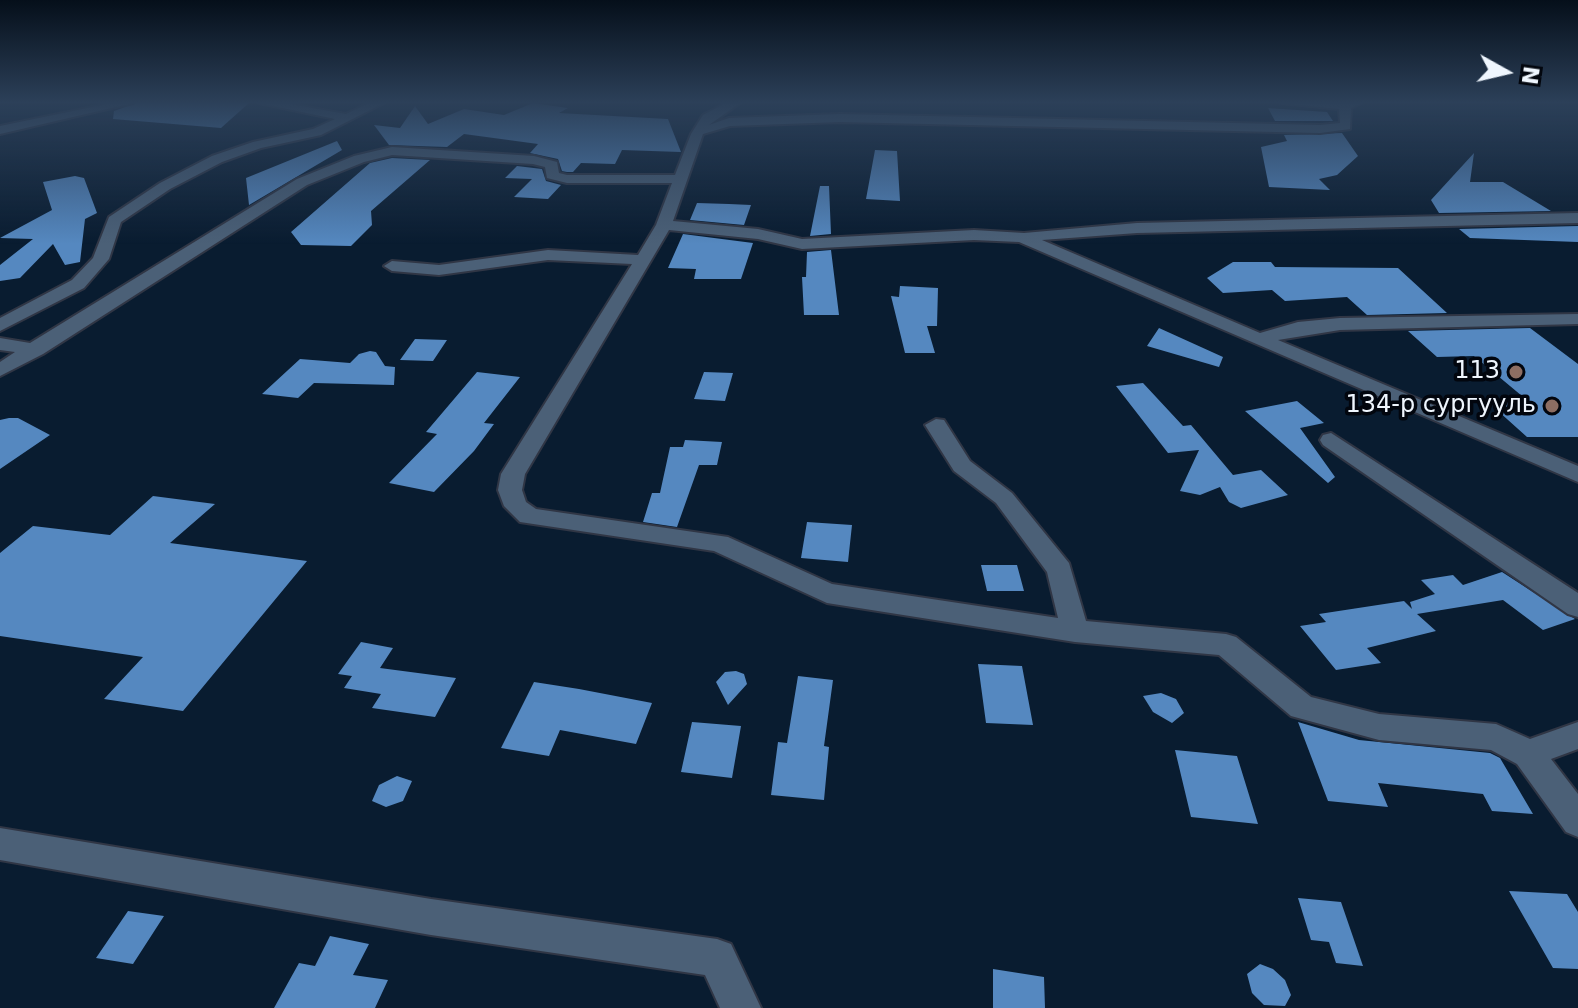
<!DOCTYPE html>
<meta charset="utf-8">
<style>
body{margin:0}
#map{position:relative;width:1578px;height:1008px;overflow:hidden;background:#091c30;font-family:"DejaVu Sans",sans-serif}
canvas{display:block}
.north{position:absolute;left:1466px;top:32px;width:80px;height:80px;-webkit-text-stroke:6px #02060e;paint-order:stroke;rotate:98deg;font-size:22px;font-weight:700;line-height:32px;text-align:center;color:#eff6fe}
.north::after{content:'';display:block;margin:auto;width:28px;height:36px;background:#eff6fe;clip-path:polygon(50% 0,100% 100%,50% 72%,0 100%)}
</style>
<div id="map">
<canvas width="1578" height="1008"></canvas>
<div class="north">N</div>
</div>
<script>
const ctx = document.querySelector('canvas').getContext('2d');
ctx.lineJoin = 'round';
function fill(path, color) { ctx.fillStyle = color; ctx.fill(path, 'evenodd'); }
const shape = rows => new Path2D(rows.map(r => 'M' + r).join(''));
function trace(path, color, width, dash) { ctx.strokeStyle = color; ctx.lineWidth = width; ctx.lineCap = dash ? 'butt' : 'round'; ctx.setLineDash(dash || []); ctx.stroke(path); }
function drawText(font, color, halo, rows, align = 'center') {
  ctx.font = font + ' "DejaVu Sans",sans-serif'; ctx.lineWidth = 7; ctx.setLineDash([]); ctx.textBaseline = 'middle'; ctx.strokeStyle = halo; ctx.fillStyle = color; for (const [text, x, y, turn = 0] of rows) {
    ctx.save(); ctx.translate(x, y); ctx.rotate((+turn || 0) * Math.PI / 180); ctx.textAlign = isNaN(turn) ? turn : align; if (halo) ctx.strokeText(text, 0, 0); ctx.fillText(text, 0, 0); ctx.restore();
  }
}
fill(shape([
 [136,103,249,103,221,128,113,119,114,111],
 [533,103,568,108,559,113,668,119,681,152,622,150,615,164,581,163,573,172,567,172,562,171,558,159,530,153,538,144,464,134,447,147,389,145,374,125,400,128,415,106,428,124,464,109,504,115],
 [1268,108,1327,112,1333,121,1275,121],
 [1342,133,1358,156,1337,175,1319,179,1330,190,1269,187,1261,147,1287,141,1284,135],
 [337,141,342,150,249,205,246,178],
 [875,150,897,151,900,201,866,199],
 [1474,153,1470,182,1503,182,1551,211,1439,213,1431,200],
 [392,158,430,160,371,211,372,225,351,246,301,245,291,232,370,163],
 [517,166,542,169,546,181,561,185,548,199,514,197,532,179,505,178],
 [75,176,84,178,97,213,85,219,80,262,65,265,53,244,20,278,0,281,0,265,33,239,0,238,52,210,43,182],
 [820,186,829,186,831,234,810,236],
 [697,203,729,204,751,205,744,225,690,220],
 [1578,226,1578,242,1470,238,1459,229],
 [683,234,753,243,741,279,694,279,696,269,668,268],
 [831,250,839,315,804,315,802,277,806,277,807,252],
 [1233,262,1271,262,1275,267,1398,268,1447,313,1367,315,1347,297,1285,301,1272,290,1223,293,1207,278],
 [900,286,938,288,937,326,927,326,935,353,905,353,891,296,899,297],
 [1159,328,1223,357,1219,367,1147,346],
 [1530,328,1578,364,1578,437,1527,437,1488,402,1528,401,1474,356,1437,357,1408,331],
 [415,339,447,340,433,361,400,360],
 [370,351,376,352,385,366,395,367,394,385,314,383,298,398,262,394,300,359,350,363,359,354],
 [477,372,520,377,484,423,494,424,474,451,434,492,389,483,437,434,426,432],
 [704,372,733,373,725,401,694,399],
 [1143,383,1183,426,1191,425,1233,475,1261,470,1288,495,1241,508,1229,502,1220,487,1200,495,1180,491,1199,450,1168,453,1116,386],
 [1297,401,1324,423,1300,428,1335,477,1328,483,1245,411],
 [9,418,18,418,50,435,0,469,0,420],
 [685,440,722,442,717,465,699,465,677,527,643,522,652,493,660,493,670,447,683,447],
 [153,496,215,504,170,543,307,561,183,711,104,699,143,657,0,636,0,553,33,526,110,535],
 [807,522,852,525,848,562,801,558],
 [981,565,1017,565,1024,591,987,591],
 [1502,572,1575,619,1543,630,1503,600,1417,614,1436,631,1367,648,1381,663,1336,670,1300,626,1326,622,1319,614,1404,601,1412,609,1410,602,1435,594,1421,580,1453,575,1463,585],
 [361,642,393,648,380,668,456,678,435,717,372,708,381,694,344,688,352,676,338,674],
 [978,664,1022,666,1033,725,986,723],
 [736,671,744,674,747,684,728,705,716,682,725,672],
 [798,676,833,680,824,746,829,747,824,800,771,795,778,742,787,743],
 [534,682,579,689,652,703,636,744,560,730,549,756,501,748],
 [1161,693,1176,699,1184,713,1172,723,1153,712,1143,696],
 [692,722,741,726,732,778,681,772],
 [1298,722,1359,740,1490,753,1500,758,1533,814,1492,811,1483,794,1378,783,1388,807,1328,801],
 [1175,750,1237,756,1258,824,1191,817],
 [397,776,412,781,403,801,386,807,372,801,379,785],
 [1509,891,1567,894,1578,912,1578,969,1553,968],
 [1298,898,1341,902,1363,966,1336,963,1329,942,1311,940],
 [128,911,164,916,133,964,96,958],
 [330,936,369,944,353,975,388,980,375,1008,274,1008,299,963,315,966],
 [1260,964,1273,969,1285,980,1291,995,1285,1006,1264,1005,1252,993,1247,974],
 [993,969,1044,977,1045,1008,993,1008]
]), '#5588c0');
const minor = shape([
 [112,103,133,103,0,134,0,126,112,103],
 [259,103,284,103,346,114,369,103,384,103,321,135,261,148,222,162,170,189,121,222,109,259,84,288,0,331,0,318,72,280,93,258,109,217,160,183,212,156,253,142,313,129,335,119,259,103],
 [726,103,740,103,709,125,729,118,840,114,1320,125,1340,123,1339,109,1281,103,1361,103,1351,108,1350,129,1320,133,840,122,730,126,703,134,673,221,758,229,802,239,974,230,1024,233,1137,223,1578,213,1578,223,1137,233,1042,240,1260,333,1298,322,1340,318,1578,314,1578,324,1340,330,1278,340,1578,466,1578,482,1019,242,974,240,802,249,758,239,669,230,525,474,522,490,526,502,536,509,728,537,832,584,1058,618,1047,572,996,503,954,471,925,425,936,419,944,420,970,461,1012,493,1069,563,1086,621,1226,634,1236,637,1311,697,1379,714,1496,724,1530,739,1578,722,1578,749,1551,759,1578,794,1578,837,1566,832,1517,764,1491,750,1379,740,1291,716,1219,655,1075,642,827,603,714,551,520,522,504,506,498,490,501,474,632,264,548,260,439,275,392,271,384,266,392,261,439,265,548,250,638,255,656,225,672,183,567,183,547,178,545,167,533,164,392,155,364,162,307,185,43,354,0,376,0,362,15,352,0,350,0,338,30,343,297,179,354,156,392,147,534,156,557,162,559,173,567,175,675,175,691,134,703,115,726,103],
 [1331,433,1578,593,1578,617,1568,614,1323,445,1320,440,1323,435,1331,433],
 [0,828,431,899,717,939,731,944,761,1008,720,1008,705,975,431,935,0,860,0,828]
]);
trace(minor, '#303645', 4);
fill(minor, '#4b6077');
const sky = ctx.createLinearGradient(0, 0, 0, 244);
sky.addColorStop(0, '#050f1a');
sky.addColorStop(0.42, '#2c4059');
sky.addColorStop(1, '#2c405900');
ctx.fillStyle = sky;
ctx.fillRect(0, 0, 1578, 244);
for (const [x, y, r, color] of [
 [1516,372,8,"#8d6e63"],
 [1552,406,8,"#8d6e63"]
]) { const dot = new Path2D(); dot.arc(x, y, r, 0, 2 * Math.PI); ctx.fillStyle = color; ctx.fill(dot); trace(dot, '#02060e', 3); }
drawText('24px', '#eff6fe', '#02060e', [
 ["113",1500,372],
 ["134-р сургууль",1536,406]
], 'right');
</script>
